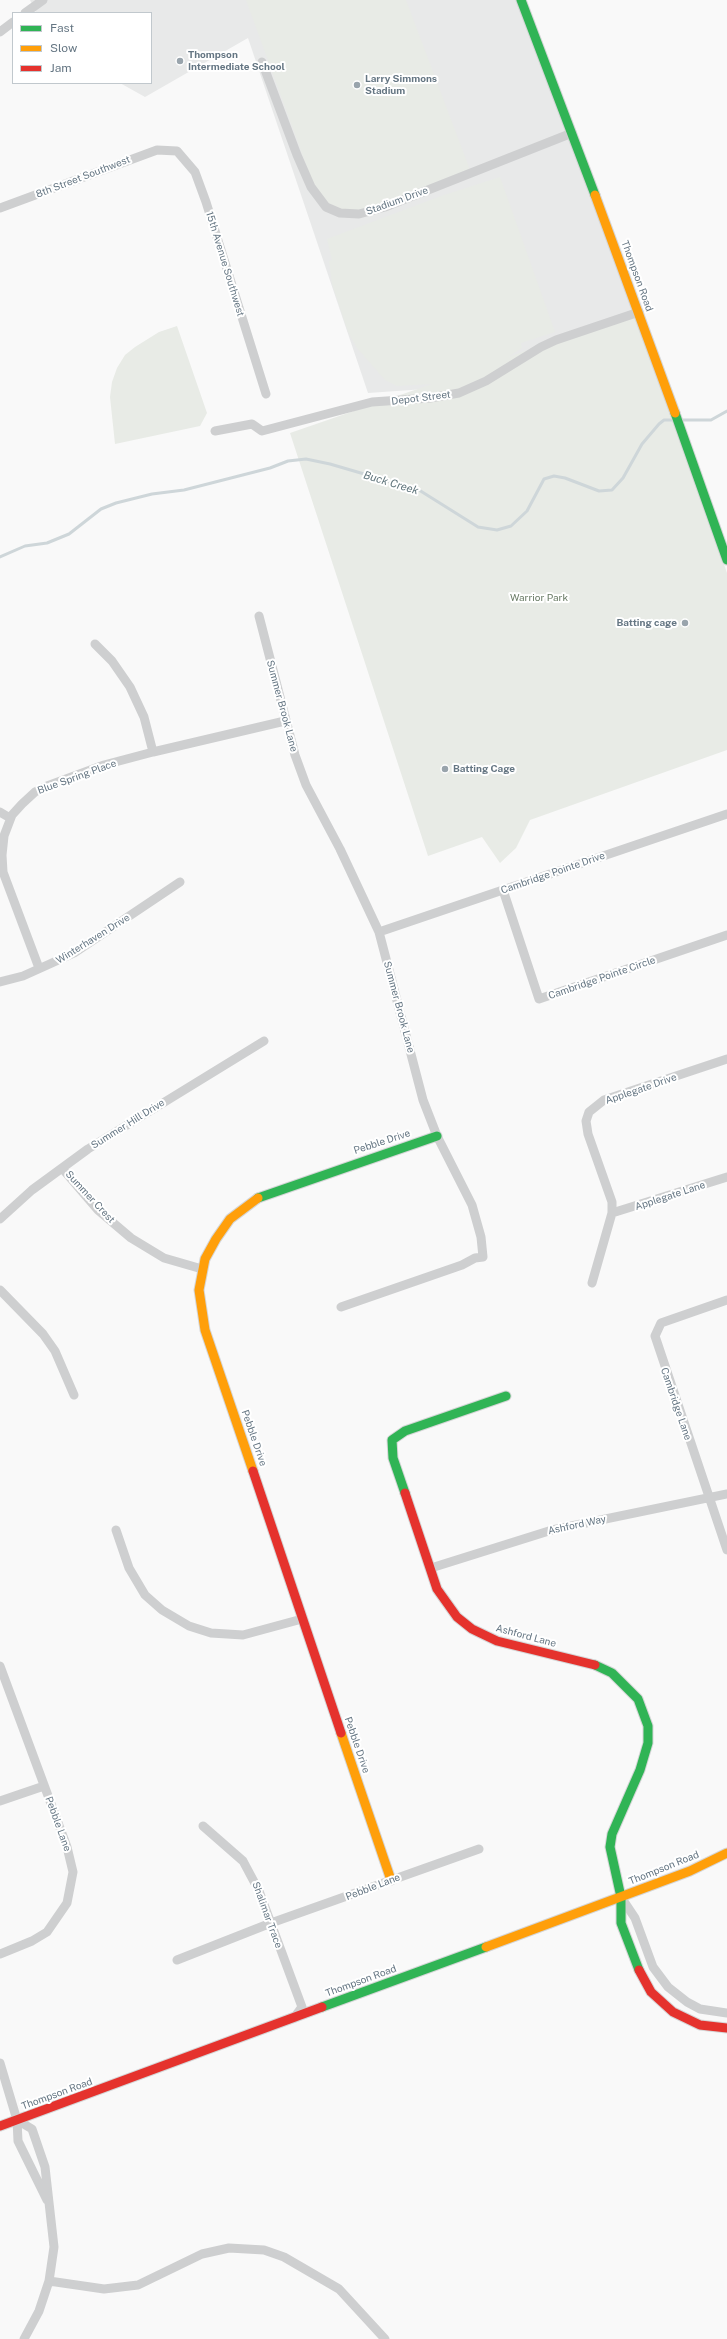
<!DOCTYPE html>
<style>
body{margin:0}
#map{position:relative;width:727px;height:2339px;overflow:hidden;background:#f9f9f9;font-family:"Public Sans",sans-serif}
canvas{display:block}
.legend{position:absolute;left:12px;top:12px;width:140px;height:72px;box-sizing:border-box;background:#fff;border:1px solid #c1c8cd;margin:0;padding:5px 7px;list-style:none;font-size:12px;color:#657683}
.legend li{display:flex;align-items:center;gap:8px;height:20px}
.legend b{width:20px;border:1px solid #c1c8cd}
</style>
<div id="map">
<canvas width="727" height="2339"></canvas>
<ul class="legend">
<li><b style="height:5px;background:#30b455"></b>Fast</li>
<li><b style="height:5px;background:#ff9f0a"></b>Slow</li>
<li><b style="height:5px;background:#e5322d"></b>Jam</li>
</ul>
</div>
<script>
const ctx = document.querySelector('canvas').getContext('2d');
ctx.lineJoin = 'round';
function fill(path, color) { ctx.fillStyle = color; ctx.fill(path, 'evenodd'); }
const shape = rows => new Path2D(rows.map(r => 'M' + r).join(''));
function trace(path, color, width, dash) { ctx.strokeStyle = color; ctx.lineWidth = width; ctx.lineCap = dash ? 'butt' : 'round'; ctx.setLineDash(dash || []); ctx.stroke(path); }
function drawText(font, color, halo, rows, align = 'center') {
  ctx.font = font + ' "Public Sans",sans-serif'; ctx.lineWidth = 4; ctx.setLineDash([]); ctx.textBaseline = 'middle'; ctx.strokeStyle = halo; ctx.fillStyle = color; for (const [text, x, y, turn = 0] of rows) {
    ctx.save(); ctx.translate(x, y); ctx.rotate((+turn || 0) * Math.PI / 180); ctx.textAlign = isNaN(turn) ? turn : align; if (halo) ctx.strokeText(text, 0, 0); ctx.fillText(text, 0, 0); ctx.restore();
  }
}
fill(shape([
 [30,0,521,0,639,312,440,388,368,393,248,38,145,97,120,83,151,83,151,13,36,13]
]), '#e8e9e9');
fill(shape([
 [246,0,406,0,470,170,365,209,348,212,328,203,312,181],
 [500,177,555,332,521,343,522,348,508,357,639,312,727,573,727,750,530,820,516,848,500,863,482,837,428,856,290,433,432,384,397,386,385,380,357,348,348,332,332,284,329,261,332,260,327,239,441,196],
 [177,326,207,413,200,426,115,444,110,397,112,382,117,368,125,355,135,347,159,332]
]), '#e8ebe6');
trace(shape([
 [681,420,711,420,727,411],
 [0,557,25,546,47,543,69,534,101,509,116,503,152,494,184,490,270,468,288,461,306,459,330,464,419,490,478,527,497,530,511,526,527,511,544,479,554,476,565,478,599,491,612,490,623,478,642,444,659,424,664,420,674,420]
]), '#ced6d9', 3);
const fast = shape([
 [521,0,595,195],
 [675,413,727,560],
 [258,1198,437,1136],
 [405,1493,393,1458,392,1440,405,1431,506,1396],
 [595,1665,612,1673,638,1699,648,1726,648,1743,640,1770,612,1834,610,1847,621,1897,621,1923,639,1970],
 [322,2007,486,1947]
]);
const slow = shape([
 [595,195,675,413],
 [253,1471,205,1330,199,1290,205,1259,216,1239,230,1219,258,1198],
 [341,1733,391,1880],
 [486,1947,690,1871,727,1853]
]);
const jam = shape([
 [253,1471,341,1733],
 [405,1493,437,1589,457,1617,472,1629,497,1641,595,1665],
 [639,1970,651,1992,673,2012,700,2025,727,2028],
 [0,2126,322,2007]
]);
trace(fast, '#d5d6d7', 11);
trace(slow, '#d5d6d7', 11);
trace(jam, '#d5d6d7', 11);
trace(shape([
 [25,13,43,0],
 [0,32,13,22],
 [262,62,297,155,311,187,326,207,340,213,359,214,385,207,572,133],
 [0,208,157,150,177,151,195,172,206,202,266,394],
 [215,431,252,424,262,431,372,402,430,398,459,393,486,381,541,347,556,340,639,312],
 [259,616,295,755,306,785,340,849,379,932,423,1100,437,1136,472,1205,481,1237,483,1257,475,1258,462,1265,341,1307],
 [95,644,112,661,130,687,144,717,153,752],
 [0,812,10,818],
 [503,890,539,999,727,935],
 [379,932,727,814],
 [39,968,3,872,2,855,4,836,12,815,22,804,35,792,47,786,104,765,153,752,285,721],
 [0,982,23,976,74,953,180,882],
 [62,1168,98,1210,131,1238,164,1258,202,1269],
 [612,1213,727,1177],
 [0,1219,32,1190,88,1149,264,1041],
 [592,1283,612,1213,612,1202,588,1134,586,1121,589,1112,604,1100,727,1059],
 [0,1290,43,1334,55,1351,74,1395],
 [727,1300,661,1323,655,1336,727,1550],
 [116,1530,129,1568,145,1595,162,1610,189,1626,211,1633,243,1635,302,1619],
 [431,1568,552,1530,727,1494],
 [0,1666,67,1847,73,1872,67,1903,47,1932,32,1941,0,1954],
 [0,1801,44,1786],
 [203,1826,243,1861,259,1891,302,2007,294,2018],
 [621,1897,635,1918,653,1967,668,1987,687,2002,700,2009,727,2013],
 [177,1960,271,1923,479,1849],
 [0,2063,17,2120,18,2141,47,2200],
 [17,2120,32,2129,45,2167,54,2247,49,2281,39,2311,24,2339],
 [49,2281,104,2289,138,2285,202,2254,229,2248,264,2250,284,2257,339,2289,385,2339]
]), '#cecfd0', 9);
trace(fast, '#30b455', 9);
trace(slow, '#ff9f0a', 9);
trace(jam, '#e5322d', 9);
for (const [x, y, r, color] of [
 [180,61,4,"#99a4ac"],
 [357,85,4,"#99a4ac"],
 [685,623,4,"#99a4ac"],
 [445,769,4,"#99a4ac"]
]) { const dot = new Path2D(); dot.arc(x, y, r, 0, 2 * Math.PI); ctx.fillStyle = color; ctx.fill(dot); trace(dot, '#fff', 1.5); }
drawText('bold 10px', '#657683', '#fff', [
 ["Thompson",188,55],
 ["Intermediate School",188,67],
 ["Larry Simmons",365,79],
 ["Stadium",365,91],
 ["Batting cage",677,623,"right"],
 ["Batting Cage",453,769]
], 'left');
drawText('10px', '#657683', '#fff', [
 ["8th Street Southwest",83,177,-21],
 ["Stadium Drive",397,201,-20],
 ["15th Avenue Southwest",225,264,73],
 ["Thompson Road",637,276,70],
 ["Depot Street",421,398,-7],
 ["Summer Brook Lane",282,706,75],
 ["Blue Spring Place",77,777,-20],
 ["Cambridge Pointe Drive",553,873,-19],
 ["Winterhaven Drive",93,939,-32],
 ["Cambridge Pointe Circle",602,978,-19],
 ["Summer Brook Lane",399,1007,75],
 ["Applegate Drive",641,1089,-19],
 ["Summer Hill Drive",128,1124,-32],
 ["Pebble Drive",382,1142,-18],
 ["Applegate Lane",670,1196,-18],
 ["Summer Crest",90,1197,47],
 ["Cambridge Lane",676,1404,71],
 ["Pebble Drive",254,1438,71],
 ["Ashford Way",577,1525,-12],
 ["Ashford Lane",526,1636,15],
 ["Pebble Drive",357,1745,71],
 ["Pebble Lane",58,1824,70],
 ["Thompson Road",664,1868,-22],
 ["Pebble Lane",373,1887,-21],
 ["Shalimar Trace",267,1915,70],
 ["Thompson Road",361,1981,-20],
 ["Thompson Road",57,2094,-20]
]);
drawText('10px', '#687a64', '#fff', [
 ["Warrior Park",539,598]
]);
drawText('italic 11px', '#60757c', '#fff', [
 ["Buck Creek",391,483,17]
]);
</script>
